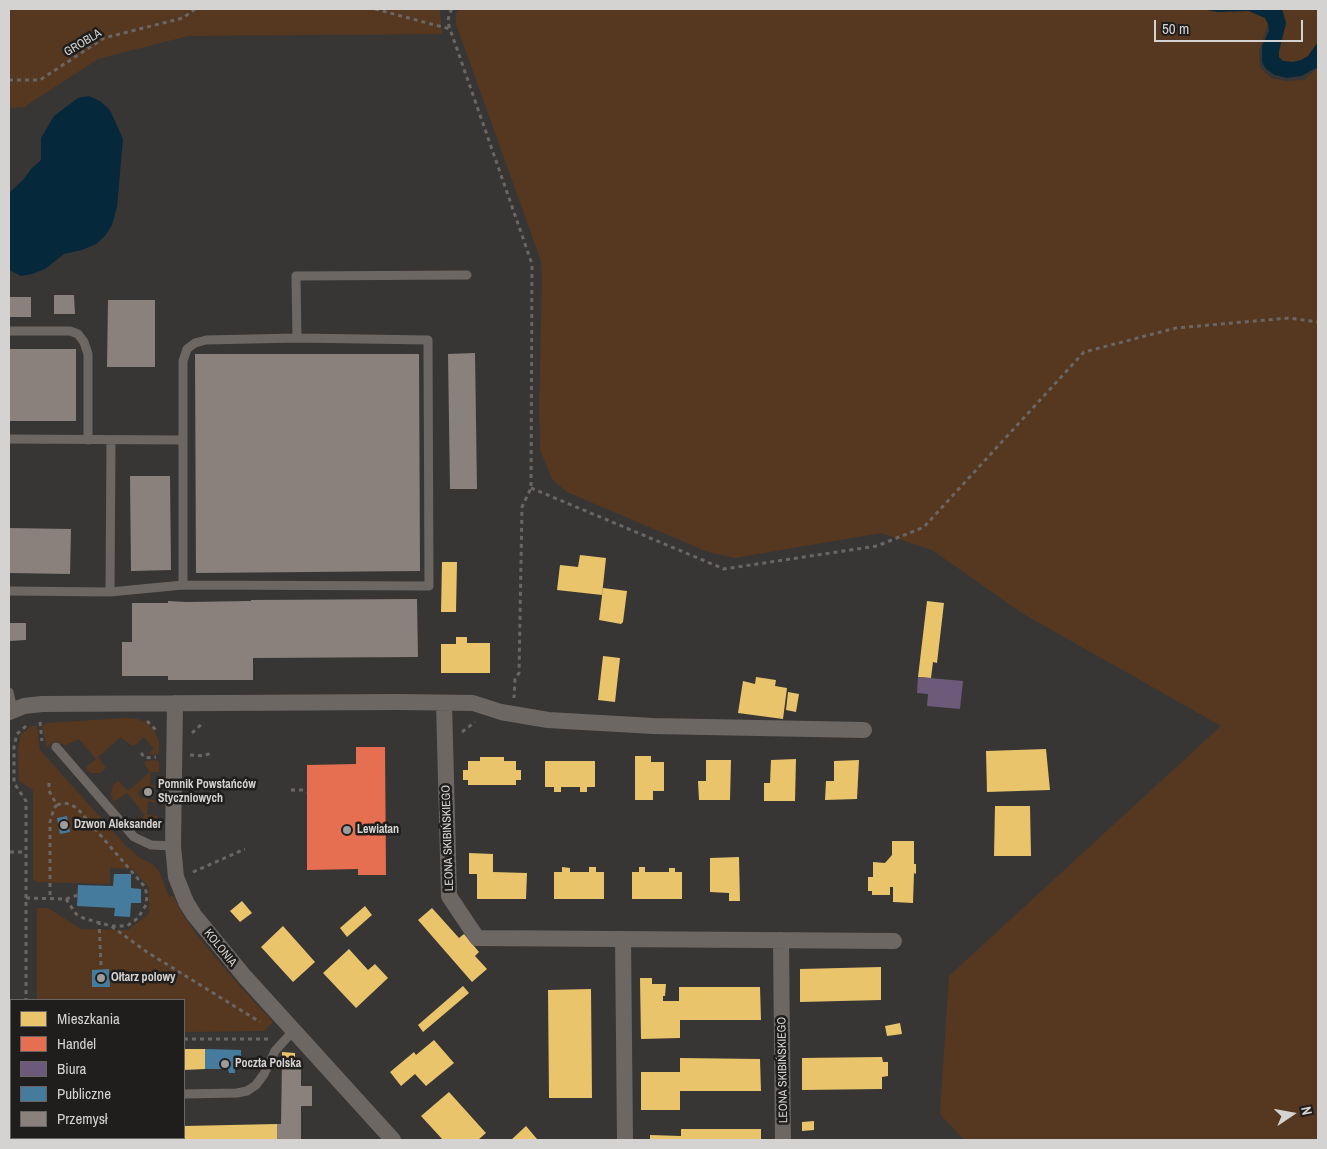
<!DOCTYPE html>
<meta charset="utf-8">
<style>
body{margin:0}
#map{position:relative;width:1327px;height:1149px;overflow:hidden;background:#383635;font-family:"Archivo Narrow",sans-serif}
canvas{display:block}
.frame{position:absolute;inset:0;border:10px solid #d5d3d2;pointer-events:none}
.legend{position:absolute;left:10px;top:999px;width:175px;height:140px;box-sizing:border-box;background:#1f1e1d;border:1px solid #686665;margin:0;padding:6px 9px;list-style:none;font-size:15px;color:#d5d3d2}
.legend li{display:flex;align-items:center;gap:10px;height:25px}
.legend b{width:25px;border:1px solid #686665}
.north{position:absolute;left:1267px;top:1089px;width:50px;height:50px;-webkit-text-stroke:4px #1f1e1d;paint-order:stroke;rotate:78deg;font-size:14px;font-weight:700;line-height:20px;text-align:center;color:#d5d3d2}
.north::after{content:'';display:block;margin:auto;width:18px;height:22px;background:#d5d3d2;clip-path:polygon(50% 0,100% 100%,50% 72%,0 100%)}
.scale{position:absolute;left:1154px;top:20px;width:149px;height:22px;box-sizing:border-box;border:2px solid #d5d3d2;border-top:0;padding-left:6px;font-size:15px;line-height:18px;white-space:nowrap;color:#d5d3d2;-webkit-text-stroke:4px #1f1e1d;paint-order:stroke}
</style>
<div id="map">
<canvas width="1327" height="1149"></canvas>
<div class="frame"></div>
<ul class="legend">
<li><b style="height:14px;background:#e9c46a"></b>Mieszkania</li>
<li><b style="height:14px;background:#e76f51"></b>Handel</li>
<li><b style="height:14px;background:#6d597a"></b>Biura</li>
<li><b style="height:14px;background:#457b9d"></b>Publiczne</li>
<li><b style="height:14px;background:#8a817c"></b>Przemysł</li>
</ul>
<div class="north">N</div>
<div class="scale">50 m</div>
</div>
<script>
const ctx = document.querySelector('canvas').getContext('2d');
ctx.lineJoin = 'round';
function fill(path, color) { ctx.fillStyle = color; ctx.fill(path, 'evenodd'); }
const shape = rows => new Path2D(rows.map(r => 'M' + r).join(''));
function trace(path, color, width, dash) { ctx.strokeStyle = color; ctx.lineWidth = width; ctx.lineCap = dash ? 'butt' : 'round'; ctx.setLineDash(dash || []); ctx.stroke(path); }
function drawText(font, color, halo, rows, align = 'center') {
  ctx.font = font + ' "Archivo Narrow",sans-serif'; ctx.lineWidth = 5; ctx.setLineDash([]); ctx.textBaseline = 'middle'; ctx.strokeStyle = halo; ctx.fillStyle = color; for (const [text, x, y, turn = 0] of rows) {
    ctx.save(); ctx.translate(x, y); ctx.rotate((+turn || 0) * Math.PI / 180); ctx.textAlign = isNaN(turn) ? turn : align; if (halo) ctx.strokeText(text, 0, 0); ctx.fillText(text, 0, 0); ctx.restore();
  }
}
fill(shape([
 [9,9,442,9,440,11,442,34,188,36,98,59,24,107,9,108],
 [460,9,1201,9,1249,11,1265,18,1268,24,1259,51,1260,68,1271,78,1287,81,1304,80,1318,68,1318,1140,964,1140,940,1114,949,976,1221,726,1022,613,932,550,881,533,735,558,708,552,567,492,552,479,540,450,539,407,542,279,541,261,456,24,456,14],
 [1282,9,1318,9,1318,42,1308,56,1301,60,1293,62,1283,61,1279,57,1279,51,1286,23],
 [127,718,137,719,146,722,154,730,159,742,159,752,156,755,148,754,154,749,144,737,135,745,131,745,121,737,98,757,106,768,100,773,92,773,86,770,87,766,96,759,79,739,66,745,60,744,56,740,47,747,42,727,46,723],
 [31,726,37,726,40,750,126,846,140,858,152,864,159,871,169,897,173,896,185,918,200,939,237,983,273,1022,265,1031,184,1032,184,1000,37,1000,37,908,48,908,81,929,128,930,149,914,149,888,133,869,110,868,110,884,38,882,33,880,33,790,19,781,18,750,21,735],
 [156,760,159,762,159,772,151,772,150,786,159,785,159,787,141,788,138,793,141,798,159,801,159,804,148,801,147,815,159,816,150,824,144,825,138,822,145,815,127,793,115,801,112,800,111,793,113,785,118,781,128,791,150,772,145,765,145,761]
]), '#563820');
fill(shape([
 [1201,9,1282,9,1286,23,1279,51,1279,57,1283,61,1293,62,1301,60,1308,56,1318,42,1318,67,1301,76,1287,78,1275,75,1266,69,1262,62,1262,46,1269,31,1268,24,1265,18,1249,11,1218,12],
 [89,96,100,101,110,110,123,139,117,207,112,225,105,236,96,244,82,250,64,254,45,269,32,274,21,276,9,270,9,193,23,180,31,169,41,160,41,138,54,116,78,98]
]), '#05283a');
fill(shape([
 [580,555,606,558,602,595,557,590,560,565,578,567],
 [442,562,457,562,456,612,441,612],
 [603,588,627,591,623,622,621,624,599,620],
 [927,601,944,603,937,663,933,662,931,678,918,677],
 [456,637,467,637,467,643,490,643,490,673,441,673,441,644,456,644],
 [603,656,620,658,615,702,598,700],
 [756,677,776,680,775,686,787,688,783,719,738,713,743,681,755,684],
 [788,692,799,694,796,712,786,710],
 [1046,749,1050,790,987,792,986,751],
 [635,756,651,756,651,762,664,762,664,791,653,791,653,800,635,800],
 [480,757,504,757,504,761,516,761,516,770,521,770,521,780,516,780,516,785,468,785,468,780,463,780,463,770,468,770,468,761,480,761],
 [796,759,795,801,764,801,764,783,770,783,771,760],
 [706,760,731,760,730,800,699,800,698,781,706,781],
 [859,760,857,799,825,800,826,781,834,781,834,761],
 [545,761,595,761,595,787,587,787,587,792,580,792,580,787,561,787,561,792,554,792,554,787,545,787],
 [995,806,1030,806,1031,856,994,856],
 [892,841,914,841,914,864,916,864,916,874,914,873,913,903,893,902,893,887,890,887,890,895,872,895,872,891,868,891,868,877,873,877,873,862,885,863,892,855],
 [469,853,493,854,493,872,527,873,526,899,477,899,477,874,469,874],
 [739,857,740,901,729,901,729,893,710,892,710,858],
 [562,867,570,868,570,872,589,872,589,867,596,867,596,872,604,872,604,899,554,899,554,872,562,872],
 [639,867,645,867,645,872,669,872,669,868,675,868,675,872,682,872,682,899,632,899,632,872,639,872],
 [242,901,252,913,240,922,230,911],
 [365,906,372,915,347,937,340,928],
 [432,908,459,938,464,934,479,952,475,956,487,969,472,982,418,920],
 [283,926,315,962,293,982,261,947],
 [349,949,368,970,375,964,388,978,356,1008,323,973],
 [881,967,881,1000,800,1002,800,969],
 [640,978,652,978,652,984,666,984,665,996,663,996,663,1001,679,1001,679,987,760,987,761,1020,680,1020,680,1038,641,1039],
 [463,986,469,993,423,1032,418,1025],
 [591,989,592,1098,549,1098,548,990],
 [900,1023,902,1034,887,1036,885,1026],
 [434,1040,454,1063,426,1086,415,1074,401,1086,390,1072,414,1052,416,1055],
 [184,1049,205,1049,205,1069,184,1070],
 [282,1052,295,1053,295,1062,282,1062],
 [882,1057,883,1062,888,1062,888,1076,882,1077,882,1089,802,1090,802,1058],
 [680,1058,760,1059,761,1091,680,1091,680,1110,641,1110,641,1072,680,1072],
 [449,1092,486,1133,478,1140,443,1140,421,1116],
 [814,1121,814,1130,802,1131,802,1122],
 [277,1124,277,1140,155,1140,155,1138,184,1138,184,1126],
 [526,1126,537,1139,536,1140,511,1140],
 [681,1129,761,1129,761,1140,650,1140,650,1135,681,1136]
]), '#e9c46a');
fill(shape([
 [356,747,385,747,386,875,358,875,358,869,307,870,307,765,356,764],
 [77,1138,106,1138,106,1140,77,1140]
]), '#e76f51');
fill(shape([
 [918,677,963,681,960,709,927,706,928,694,917,693]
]), '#6d597a');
fill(shape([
 [67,816,70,832,60,834,57,818],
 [114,874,131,874,131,888,141,889,141,903,131,903,130,917,114,916,115,908,77,906,78,885,113,886],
 [109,969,110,987,92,987,92,970],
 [205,1049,241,1050,241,1061,235,1061,235,1073,229,1073,228,1069,205,1069]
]), '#457b9d');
fill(shape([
 [54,295,74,295,75,314,54,314],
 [9,297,31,297,31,317,9,317],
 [108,300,155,300,155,367,107,367],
 [9,349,76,349,76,421,9,421],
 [475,353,477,489,450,489,448,354],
 [195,354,419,354,420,571,196,573],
 [130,476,170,476,171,570,131,571],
 [9,528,71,529,70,574,9,573],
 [417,599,418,657,253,658,253,680,168,680,168,676,122,676,122,642,132,642,132,603,168,603,168,601,186,602,251,601,251,600],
 [9,623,26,623,26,640,9,641],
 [282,1062,301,1062,301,1086,312,1086,312,1106,301,1106,301,1140,277,1140,277,1124,281,1124]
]), '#8a817c');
trace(shape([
 [375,9,450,29],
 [452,9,449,14,448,23,450,29,532,264,531,488,522,507,519,673,515,679,514,698],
 [9,80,40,80,104,38,183,18,195,9],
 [531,488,724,569,877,546,924,527,1084,352,1176,328,1289,318,1318,322],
 [147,721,157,731],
 [40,722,42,741],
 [26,726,17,734,14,747,14,783,26,801,26,1000],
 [462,732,475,722],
 [192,733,204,722],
 [141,753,145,758,156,757],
 [190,755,204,756,211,753],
 [49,783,49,791,57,805,54,808,50,822,50,898],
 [291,790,302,790,307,792],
 [57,805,64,803,69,804,77,808,145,887,147,896,146,905,138,918,127,926,112,926],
 [10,852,26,852],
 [193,872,245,849],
 [26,898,66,899,76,914,83,918,111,926,147,952,260,1022],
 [66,899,78,895],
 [99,921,101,966],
 [184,1039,268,1039],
 [16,1140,16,1138]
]), '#6a6664', 3, [4, 4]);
trace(shape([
 [9,331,70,331,78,334,84,342,88,354,88,440],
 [297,338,428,340,429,586,183,585,183,361,187,349,195,343,206,340,297,338],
 [297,338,296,276,467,275],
 [9,439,182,440],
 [9,591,110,592,111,440],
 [110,592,183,585],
 [9,692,13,710],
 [56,747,134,837,151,845,173,846],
 [9,1064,11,1064],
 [184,1094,237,1093,247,1091,256,1085,264,1074,275,1051,293,1031],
 [40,1140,40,1138],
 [142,1140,143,1138]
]), '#6d6763', 9);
trace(shape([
 [175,703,173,846,176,877,186,902,194,915,245,977,393,1140],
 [444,703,449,896,477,938,894,941],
 [9,712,24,706,42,704,398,702,473,703,501,712,548,720,653,726,864,730],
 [623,939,625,1140],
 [781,940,783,1140]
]), '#6d6763', 16);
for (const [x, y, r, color] of [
 [148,792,5,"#9e9c9b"],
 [64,825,5,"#9e9c9b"],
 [347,830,5,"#9e9c9b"],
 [101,978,5,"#9e9c9b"],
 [225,1064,5,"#9e9c9b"]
]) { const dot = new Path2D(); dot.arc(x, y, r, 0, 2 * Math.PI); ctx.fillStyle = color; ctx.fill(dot); trace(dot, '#1f1e1d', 2); }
drawText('12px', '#d5d3d2', '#1f1e1d', [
 ["GROBLA",83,43,-31],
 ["LEONA SKIBIŃSKIEGO",448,838,-92],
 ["KOLONIA",220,948,51],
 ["LEONA SKIBIŃSKIEGO",783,1070,-91]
]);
drawText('bold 12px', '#d5d3d2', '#1f1e1d', [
 ["Pomnik Powstańców",158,785],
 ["Styczniowych",158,799],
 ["Dzwon Aleksander",74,825],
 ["Lewiatan",357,830],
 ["Ołtarz polowy",111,978],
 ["Poczta Polska",235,1064]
], 'left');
</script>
